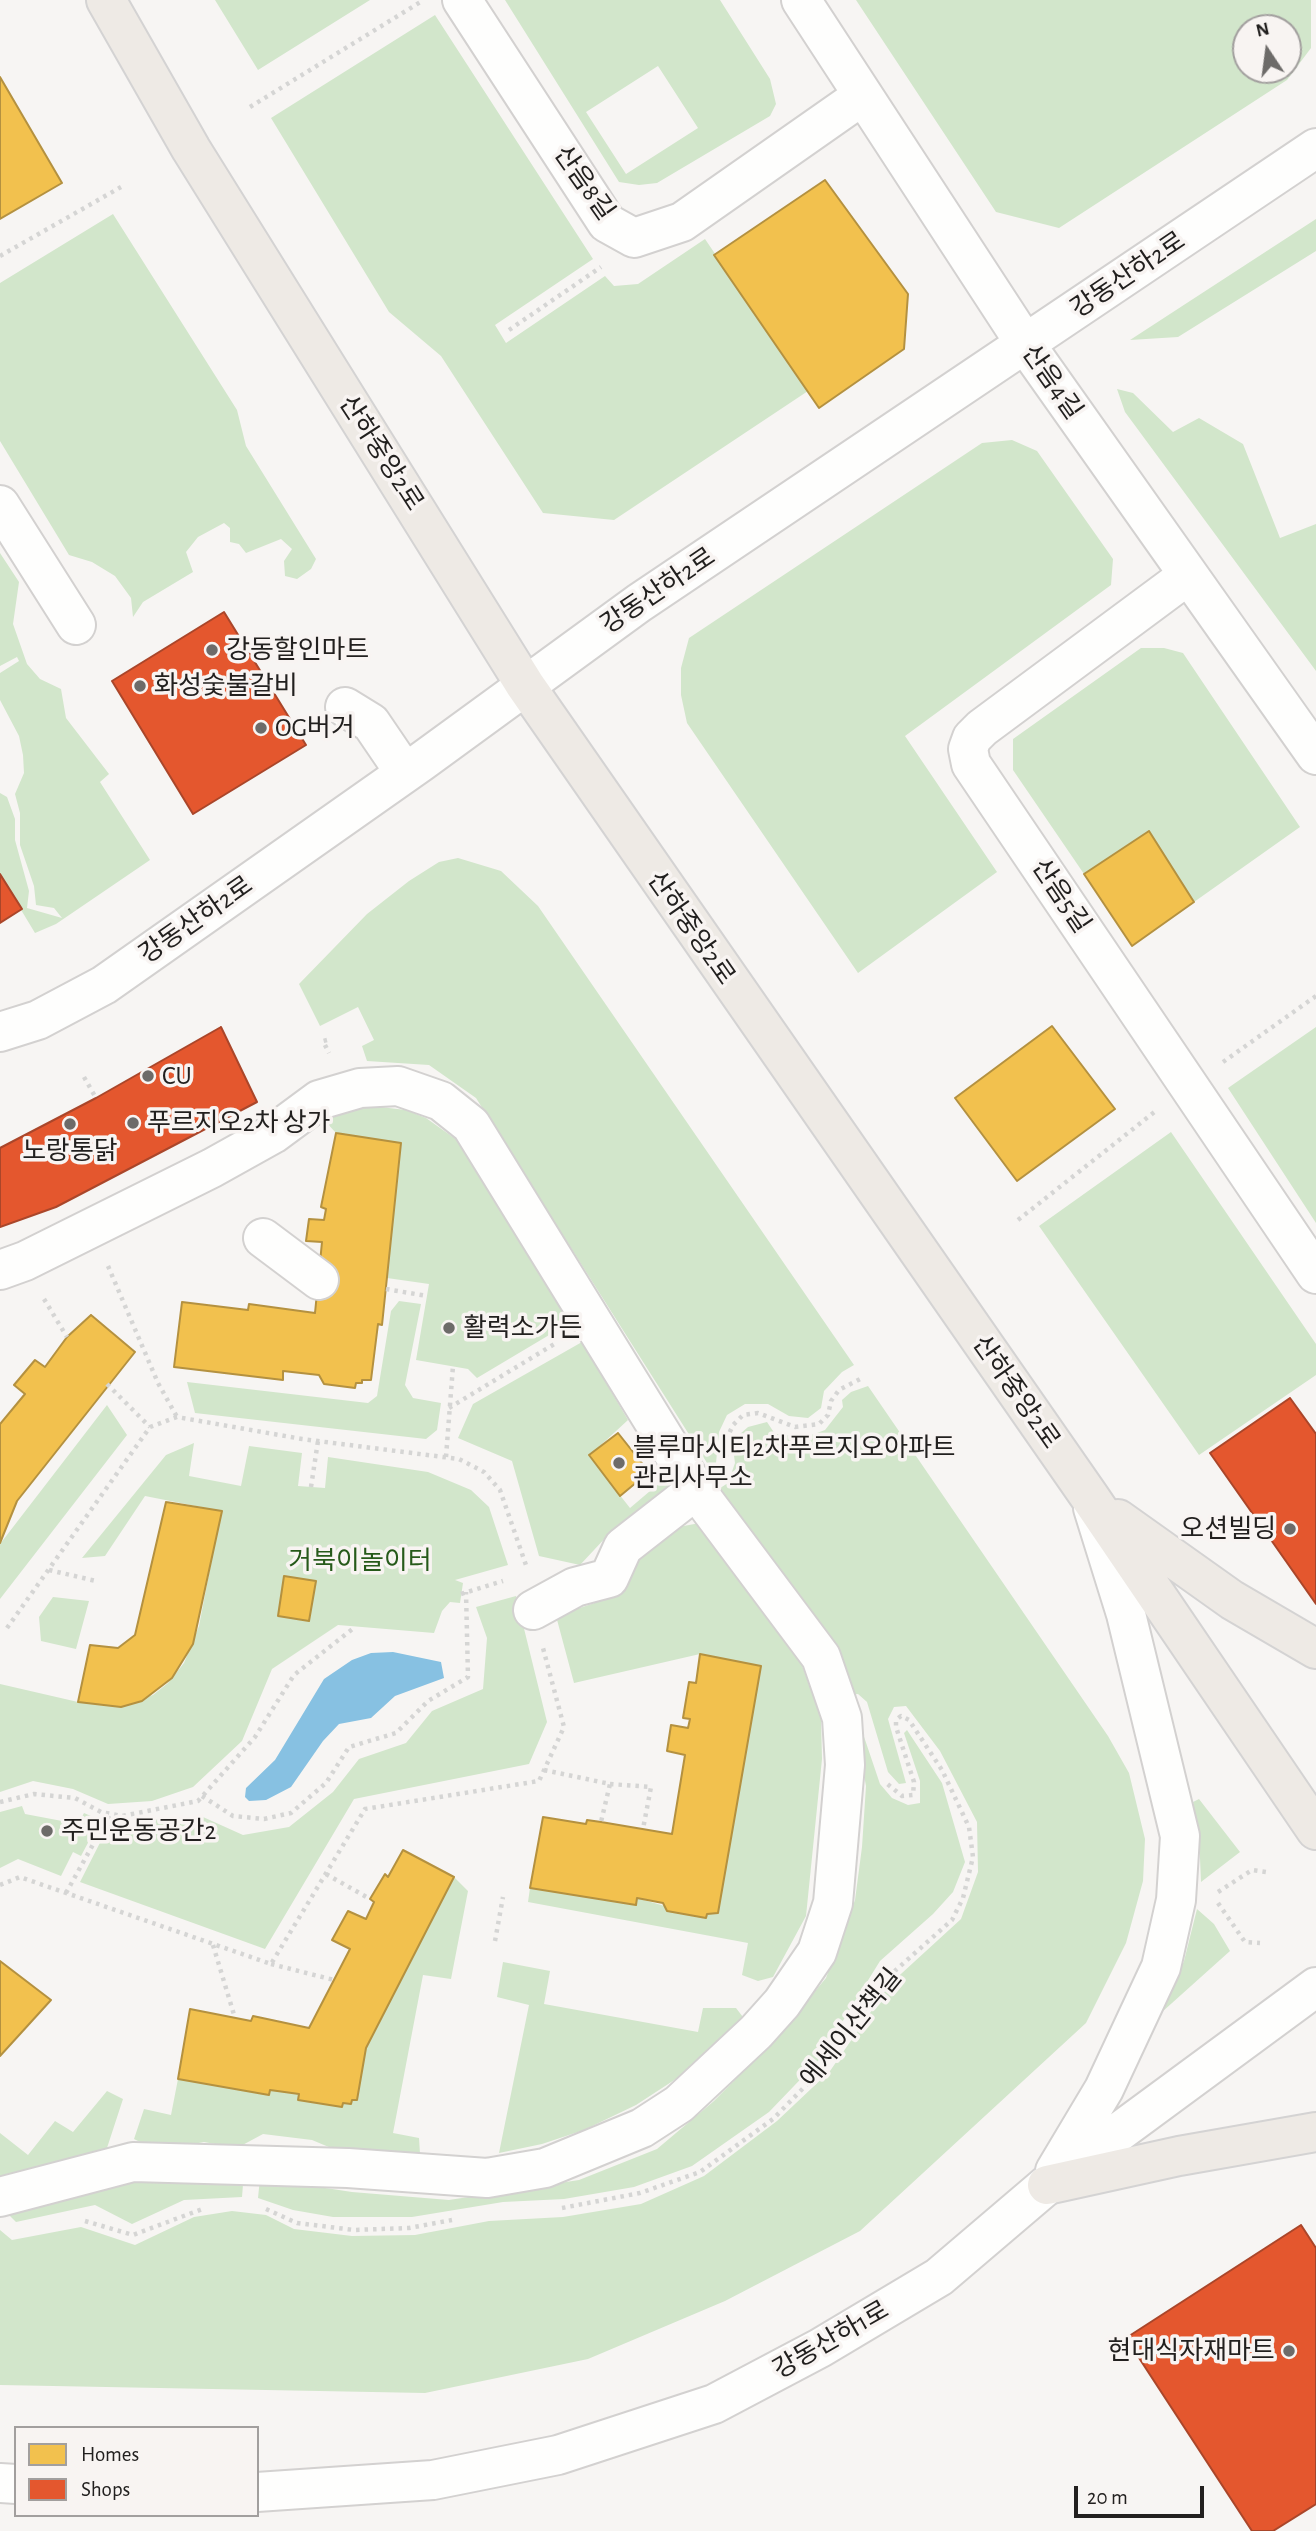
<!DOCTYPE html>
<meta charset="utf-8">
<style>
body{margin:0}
#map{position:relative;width:1316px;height:2531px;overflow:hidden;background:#f7f5f3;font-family:"Alegreya Sans",sans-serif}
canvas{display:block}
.legend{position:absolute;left:14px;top:2426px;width:245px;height:91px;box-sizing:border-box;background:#f8f4f2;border:2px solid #a29f9e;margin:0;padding:9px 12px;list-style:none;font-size:21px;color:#22201f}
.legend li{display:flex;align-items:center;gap:14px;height:35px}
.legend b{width:35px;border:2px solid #a29f9e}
.north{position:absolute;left:1232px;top:14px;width:70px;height:70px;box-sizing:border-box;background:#f8f4f2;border:2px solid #a29f9e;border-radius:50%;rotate:347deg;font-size:19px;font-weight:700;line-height:28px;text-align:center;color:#22201f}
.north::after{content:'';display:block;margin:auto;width:24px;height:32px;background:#6d6b69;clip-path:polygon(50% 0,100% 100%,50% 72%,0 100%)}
.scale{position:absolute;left:1074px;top:2486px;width:130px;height:32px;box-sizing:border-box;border:4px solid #22201f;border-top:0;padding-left:9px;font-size:21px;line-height:24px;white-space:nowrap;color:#22201f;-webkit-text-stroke:5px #f8f4f2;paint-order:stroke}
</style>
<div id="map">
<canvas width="1316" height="2531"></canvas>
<ul class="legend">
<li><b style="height:19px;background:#f2c14e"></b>Homes</li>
<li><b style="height:19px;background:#e4572e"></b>Shops</li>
</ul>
<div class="north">N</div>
<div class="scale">20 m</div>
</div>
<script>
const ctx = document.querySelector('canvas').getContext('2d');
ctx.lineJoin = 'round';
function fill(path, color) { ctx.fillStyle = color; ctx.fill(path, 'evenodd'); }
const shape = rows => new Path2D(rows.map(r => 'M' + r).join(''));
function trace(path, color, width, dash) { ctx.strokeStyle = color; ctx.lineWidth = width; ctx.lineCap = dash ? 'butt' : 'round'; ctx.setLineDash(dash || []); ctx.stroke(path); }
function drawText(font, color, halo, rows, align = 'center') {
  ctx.font = font + ' "Alegreya Sans","Noto Sans KR",sans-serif'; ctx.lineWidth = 7; ctx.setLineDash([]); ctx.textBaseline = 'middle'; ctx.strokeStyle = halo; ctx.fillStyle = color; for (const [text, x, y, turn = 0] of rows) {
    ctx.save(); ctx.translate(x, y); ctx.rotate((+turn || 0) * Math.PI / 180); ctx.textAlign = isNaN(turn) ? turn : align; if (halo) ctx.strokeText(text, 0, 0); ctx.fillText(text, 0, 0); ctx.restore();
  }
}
fill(shape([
 [215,0,370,0,258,70],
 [505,0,720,0,770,79,776,104,770,116,657,183,639,185,619,182],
 [658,66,698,128,626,174,586,112],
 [856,0,1311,0,1311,48,1287,80,1059,228,996,212],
 [1246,28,1288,28,1288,70,1246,70],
 [435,15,593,259,495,325,506,343,605,276,614,286,638,284,705,239,808,391,614,520,543,513,441,356,389,312,271,118],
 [113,214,237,410,246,446,316,559,311,569,297,579,285,576,284,561,292,549,281,539,246,553,239,544,230,542,230,528,224,523,198,537,186,552,193,572,143,602,133,617,131,598,115,576,92,562,69,555,0,441,0,283],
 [1316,219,1316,251,1178,337,1130,340],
 [1117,389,1133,393,1173,432,1199,418,1243,444,1280,538,1316,524,1316,671,1125,412],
 [1012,440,1037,451,1113,559,1111,585,905,736,997,872,858,973,687,723,681,695,681,668,689,638,982,443],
 [0,553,19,582,13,624,27,664,40,679,61,689,66,718,109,774,100,782,150,860,56,924,35,933,0,875,0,793,7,797,15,819,15,840,29,891,27,908,62,918,54,908,36,905,34,886,20,845,20,813,15,794,24,773,23,755,19,736,0,700,0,673,19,661,17,657,0,666],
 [1141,648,1164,648,1183,653,1300,827,1194,902,1149,832,1084,874,1013,770,1013,739],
 [458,858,501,871,538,906,854,1365,842,1372,824,1391,821,1408,808,1418,789,1416,768,1404,745,1404,727,1415,719,1432,716,1463,709,1466,476,1098,429,1065,367,1061,362,1046,374,1040,358,1007,320,1026,299,984,367,914,409,881,439,862],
 [1316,1027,1316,1223,1228,1088],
 [372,1106,406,1110,426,1118,457,1140,571,1322,477,1378,468,1369,416,1360,429,1284,387,1278,401,1143,336,1133,325,1121,335,1116],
 [1171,1132,1316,1344,1316,1375,1199,1455,1039,1226],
 [399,1301,421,1304,405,1385,413,1398,441,1403,437,1430,426,1439,195,1413,187,1382,368,1403,377,1396,391,1311],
 [582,1342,628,1420,589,1456,630,1508,663,1480,671,1489,608,1535,580,1565,539,1556,512,1461,458,1438,473,1404],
 [868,1386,1108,1736,1129,1773,1145,1839,1143,1881,1126,1943,1086,2023,860,2231,725,2301,588,2359,425,2393,0,2385,0,2230,12,2240,81,2227,135,2245,194,2217,232,2211,266,2215,294,2229,352,2236,415,2235,489,2221,563,2217,641,2204,704,2176,777,2121,830,2071,890,1984,961,1919,978,1872,977,1822,940,1751,906,1706,894,1707,888,1719,906,1783,899,1784,888,1772,867,1702,858,1694,848,1695,717,1490,728,1483,735,1463,732,1441,748,1427,767,1422,775,1434,806,1437,825,1430,843,1407,842,1400,851,1392],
 [107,1405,127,1435,0,1599,0,1544],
 [194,1443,189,1476,241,1486,249,1446,302,1453,298,1486,325,1488,328,1457,428,1472,471,1490,489,1507,508,1565,455,1580,463,1583,460,1603,450,1602,442,1611,434,1633,338,1625,272,1669,242,1741,193,1787,152,1801,108,1804,73,1789,33,1781,0,1792,0,1684,78,1702,121,1706,153,1695,168,1683,184,1663,199,1626,221,1511,145,1496,105,1556,82,1558,166,1455],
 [700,1523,798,1654,821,1718,822,1759,806,1916,773,1977,758,1981,742,1975,748,1943,528,1902,530,1888,635,1905,637,1898,706,1918,707,1914,718,1912,761,1667,700,1654,574,1683,556,1616,621,1594,633,1560,678,1527],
 [516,1596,547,1722,529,1764,354,1799,265,1949,80,1882,109,1825,121,1830,165,1817,203,1817,243,1835,289,1827,333,1792,359,1759,406,1743,432,1711,483,1689,487,1638,476,1607],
 [53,1597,89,1601,76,1649,41,1641,39,1617],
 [858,1719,880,1784,892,1798,908,1805,920,1803,920,1781,904,1733,907,1730,942,1783,965,1862,953,1892,933,1914,880,1961,818,2061,769,2112,692,2166,634,2187,564,2199,503,2202,412,2217,333,2217,293,2210,258,2198,260,2178,352,2192,449,2200,579,2180,657,2149,714,2101,777,2037,826,1978,855,1900,862,1847,866,1786,854,1722],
 [1199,1799,1240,1852,1201,1882,1199,1835,1193,1802],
 [22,1806,25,1814,78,1824,84,1813,100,1820,81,1856,73,1852,61,1876,18,1859,0,1868,0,1812],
 [454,1877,468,1891,451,1979,423,1975,393,2133,419,2138,420,2154,360,2160,312,2140,263,2134,237,2148,204,2142,158,2151,134,2139,144,2109,171,2115,178,2079,269,2095,270,2090,299,2094,298,2100,342,2107,343,2103,356,2100,366,2048],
 [1197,1909,1214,1924,1230,1951,1162,2012,1184,1961],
 [503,1962,550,1971,544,2004,698,2032,703,2008,736,2008,746,2021,682,2075,636,2105,584,2130,542,2144,499,2153,529,2005,497,1997],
 [107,2091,123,2099,106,2151,0,2179,0,2133,28,2155,55,2121,73,2132],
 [136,2168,244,2172,242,2197,184,2200,132,2224,95,2205,16,2222,0,2206]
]), '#d2e6cb');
fill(shape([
 [393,1652,441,1662,444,1678,395,1696,371,1718,339,1724,323,1741,291,1787,266,1800,249,1801,245,1797,246,1788,275,1760,324,1679,352,1660,371,1653]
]), '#87c1e2');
const homes = shape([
 [0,77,62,183,0,219,0,77],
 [825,180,908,294,904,349,819,408,714,255,825,180],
 [1149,831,1194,902,1132,946,1084,874,1149,831],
 [1052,1026,1115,1109,1017,1181,955,1098,1052,1026],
 [336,1133,401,1143,382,1325,378,1324,371,1380,362,1380,362,1383,356,1383,355,1388,324,1384,319,1375,283,1371,283,1380,174,1367,182,1302,248,1310,249,1304,315,1313,322,1242,306,1241,309,1219,324,1220,326,1209,321,1207,336,1133],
 [91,1315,135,1352,17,1501,0,1543,0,1424,25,1394,14,1385,35,1360,45,1367,67,1337,91,1315],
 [618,1433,649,1472,620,1496,589,1455,618,1433],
 [166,1502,222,1511,193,1644,172,1678,142,1701,121,1707,78,1702,90,1645,118,1648,135,1635,166,1502],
 [284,1576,316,1581,309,1621,278,1616,284,1576],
 [700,1654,761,1666,718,1913,707,1914,706,1918,667,1911,663,1903,637,1898,636,1905,530,1888,543,1817,586,1824,587,1820,601,1822,672,1834,685,1755,667,1751,671,1725,688,1728,690,1719,683,1718,689,1682,696,1683,700,1654],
 [403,1850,454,1877,366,2048,357,2100,352,2100,351,2104,343,2103,342,2107,298,2100,299,2094,270,2090,269,2095,178,2079,190,2009,251,2021,253,2016,309,2028,350,1949,332,1940,348,1911,366,1919,374,1902,370,1899,385,1874,388,1877,403,1850],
 [0,1961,51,2000,0,2056,0,1961]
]);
fill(homes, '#f2c14e');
trace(homes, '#b49140', 2);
const shops = shape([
 [224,612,306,745,193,814,112,681,224,612],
 [0,874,22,909,0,923,0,874],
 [221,1027,257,1102,56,1207,0,1227,0,1148,96,1098,221,1027],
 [1290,1398,1316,1434,1316,1604,1210,1453,1290,1398],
 [1301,2225,1316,2248,1316,2504,1273,2531,1252,2531,1126,2338,1301,2225]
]);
fill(shops, '#e4572e');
trace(shops, '#aa462a', 2);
const minor = shape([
 [462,0,607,223,634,238,682,222,862,96],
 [801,0,1026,345,1316,755],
 [0,505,76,625],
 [1187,576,982,728,972,738,968,749,971,764,1316,1274],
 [345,707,371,723,405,773],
 [0,1032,38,1020,104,985,421,762,639,603,1316,148],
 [263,1238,319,1280],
 [0,1270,25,1261,212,1168,273,1134,319,1100,360,1088,398,1086,441,1101,471,1125,696,1490,821,1657,842,1718,845,1765,833,1903,817,1952,782,2003,756,2032,679,2104,642,2128,545,2168,487,2178,348,2168,133,2162,0,2197],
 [533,1610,575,1587,609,1578,623,1547,696,1490],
 [1055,2171,1104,2089,1161,1967,1176,1900,1180,1836,1126,1614,1093,1508],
 [0,2483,16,2484],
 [257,2492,433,2480,558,2455,714,2404,820,2348,939,2277,1047,2185,1316,1987]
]);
const major = shape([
 [106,0,191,149,525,685,1089,1496,1316,1830],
 [1118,1519,1232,1600,1316,1649],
 [1047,2185,1179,2156,1316,2132]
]);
trace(minor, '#d3d1d0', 42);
trace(major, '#d4d3d3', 42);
trace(shape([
 [250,107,422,1],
 [0,256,121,187],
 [509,330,601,267],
 [327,1040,323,1041,329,1053],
 [1223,1062,1316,996],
 [84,1077,96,1098],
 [1018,1220,1157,1110],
 [108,1266,158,1383,177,1417],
 [386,1289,427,1296],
 [44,1299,67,1337],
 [107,1384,150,1427],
 [449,1408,556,1343],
 [446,1457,453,1366],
 [726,1457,727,1438,733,1425,743,1415,758,1413,795,1427,819,1424,828,1415,831,1401,839,1390,862,1378],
 [311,1487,318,1441],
 [49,1570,96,1581],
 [461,1594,503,1581],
 [7,1628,150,1427,177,1417,302,1439,459,1459,484,1472,500,1490,527,1568],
 [544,1770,610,1784,601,1822],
 [610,1784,651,1787,643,1829],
 [202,1796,233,1816,264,1819,291,1813,326,1783,349,1747,396,1733,428,1701,468,1677,466,1592],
 [0,1802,34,1794,75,1798,101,1812,122,1816,198,1801,255,1737,294,1675,355,1627],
 [326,1874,370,1899],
 [0,1885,20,1877,271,1964,365,1809,539,1781,564,1727,543,1648],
 [1218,1892,1252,1870,1266,1872],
 [66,1893,110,1814],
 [1218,1903,1245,1942,1260,1943],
 [495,1941,503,1897],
 [213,1945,235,2018],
 [271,1964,334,1980],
 [562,2208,640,2193,700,2172,773,2119,822,2069,888,1977,952,1920,963,1898,973,1857,969,1827,942,1770,909,1720,901,1716,896,1720,896,1727,914,1782,913,1795,902,1796,885,1782],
 [266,2209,297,2223,354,2230,409,2228,452,2220],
 [85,2221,133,2235,205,2208]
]), '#d5d5d4', 4.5, [3.5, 5]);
trace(minor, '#fefefd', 38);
trace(major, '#eeeae5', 38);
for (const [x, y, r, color] of [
 [212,650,7,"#6d6b69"],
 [140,686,7,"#6d6b69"],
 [261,728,7,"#6d6b69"],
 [148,1076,7,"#6d6b69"],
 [133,1123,7,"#6d6b69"],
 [70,1124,7,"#6d6b69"],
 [449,1328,7,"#6d6b69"],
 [619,1463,7,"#6d6b69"],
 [1290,1529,7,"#6d6b69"],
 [47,1831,7,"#6d6b69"],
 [1289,2351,7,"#6d6b69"]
]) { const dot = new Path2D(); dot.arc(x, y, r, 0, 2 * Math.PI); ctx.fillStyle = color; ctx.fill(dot); trace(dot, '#f8f4f2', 2.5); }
drawText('26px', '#22201f', '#f8f4f2', [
 ["산음8길",584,183,55],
 ["강동산하2로",1128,275,-34],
 ["산음4길",1052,382,55],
 ["산하중앙2로",381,453,57],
 ["강동산하2로",658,591,-34],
 ["산음5길",1061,896,56],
 ["강동산하2로",196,920,-35],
 ["산하중앙2로",691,928,55],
 ["산하중앙2로",1016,1392,55],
 ["에세이산책길",851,2028,-51],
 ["강동산하1로",831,2340,-30]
]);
drawText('26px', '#22201f', '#f8f4f2', [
 ["강동할인마트",226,650],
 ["화성숯불갈비",154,686],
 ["OG버거",275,728],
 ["CU",162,1076],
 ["푸르지오2차 상가",147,1123],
 ["노랑통닭",70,1151,"center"],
 ["활력소가든",463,1328],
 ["블루마시티2차푸르지오아파트",633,1448],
 ["관리사무소",633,1478],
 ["오션빌딩",1276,1529,"right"],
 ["주민운동공간2",61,1831],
 ["현대식자재마트",1275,2351,"right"]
], 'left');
drawText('26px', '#265a1a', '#f8f4f2', [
 ["거북이놀이터",360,1561]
]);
</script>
